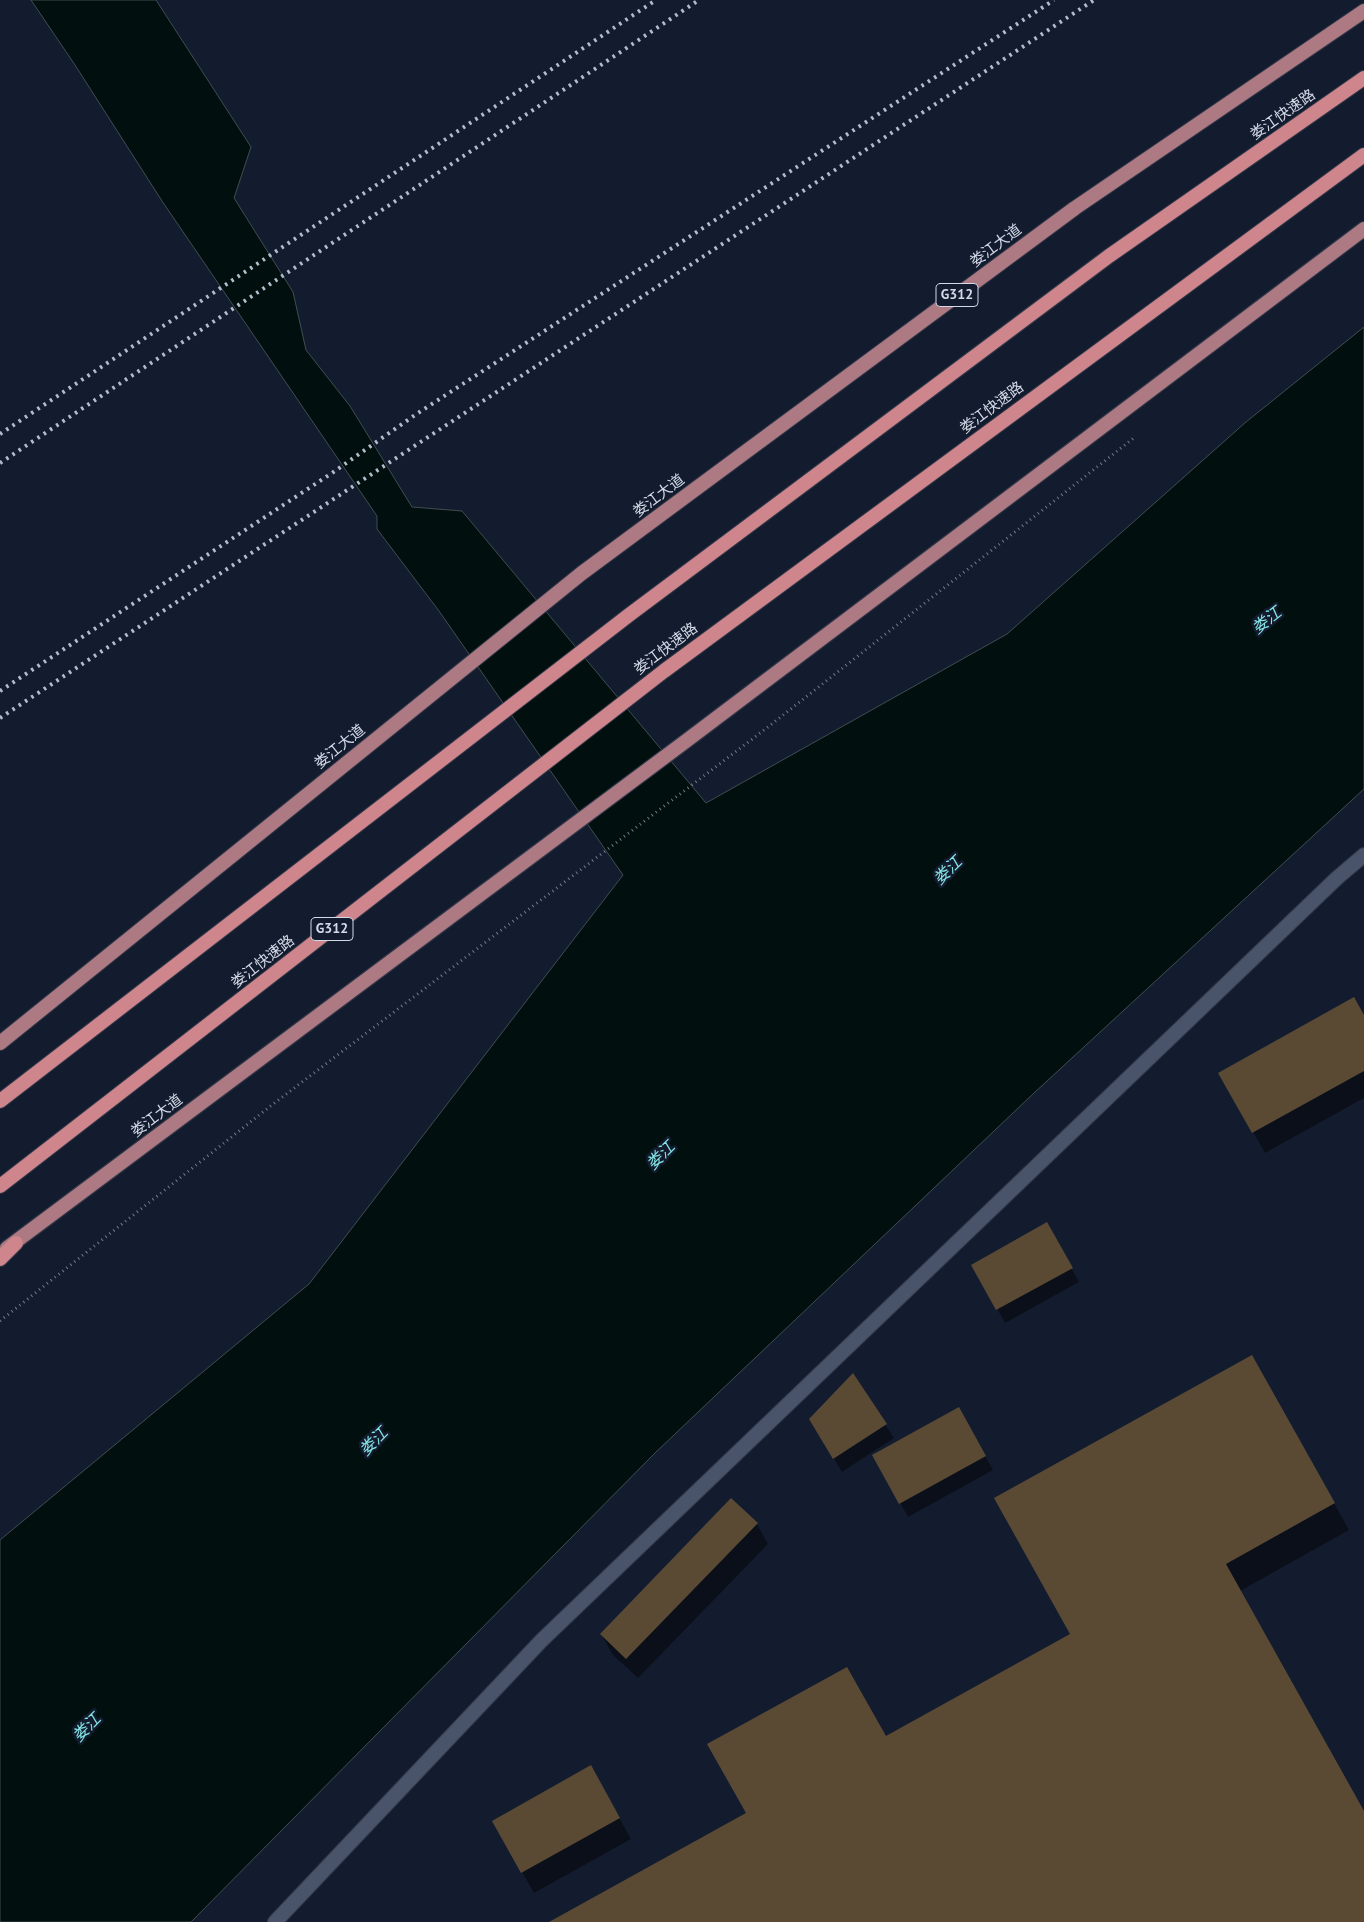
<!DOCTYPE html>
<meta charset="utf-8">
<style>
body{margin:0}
canvas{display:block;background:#131c2f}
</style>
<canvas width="1364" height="1922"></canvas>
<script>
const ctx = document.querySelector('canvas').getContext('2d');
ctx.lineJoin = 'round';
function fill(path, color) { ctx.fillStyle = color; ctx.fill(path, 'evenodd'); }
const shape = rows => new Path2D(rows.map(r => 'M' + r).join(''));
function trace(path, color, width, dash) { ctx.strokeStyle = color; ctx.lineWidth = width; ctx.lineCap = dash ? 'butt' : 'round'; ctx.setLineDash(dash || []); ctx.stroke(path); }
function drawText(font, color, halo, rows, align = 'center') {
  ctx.font = font + ' "PT Sans","Noto Sans SC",sans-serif'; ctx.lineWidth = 5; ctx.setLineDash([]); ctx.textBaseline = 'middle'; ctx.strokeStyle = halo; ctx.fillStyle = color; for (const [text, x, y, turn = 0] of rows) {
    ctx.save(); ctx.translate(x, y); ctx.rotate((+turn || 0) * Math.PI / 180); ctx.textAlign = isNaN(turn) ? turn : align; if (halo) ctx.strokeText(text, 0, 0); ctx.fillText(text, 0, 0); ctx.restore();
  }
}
const water = shape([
 [31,0,156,0,251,147,234,198,293,292,306,350,350,406,412,507,462,511,706,803,1007,634,1246,422,1364,327,1364,789,1034,1093,655,1453,191,1922,0,1922,0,1540,309,1284,623,875,439,611,377,529,377,516,162,201,75,65,31,0]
]);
fill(water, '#010f0f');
trace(water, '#404c50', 1);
fill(shape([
 [1364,1017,1364,1098,1265,1153,1220,1073],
 [1047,1224,1079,1282,1005,1323,973,1265],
 [853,1375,894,1438,842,1472,818,1433],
 [1267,1383,1349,1530,1240,1591,1364,1813,1364,1922,552,1922,1071,1635],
 [958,1408,993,1470,908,1517,874,1456],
 [757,1524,768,1544,638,1678,613,1655,601,1634],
 [602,1787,631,1839,534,1893,493,1821]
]), '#0007');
fill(shape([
 [1354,997,1364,1015,1364,1071,1252,1133,1218,1073],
 [1047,1222,1073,1268,996,1310,971,1265],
 [1252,1355,1335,1503,1226,1564,1364,1811,1364,1922,549,1922,746,1813,707,1744,847,1667,886,1736,1070,1634,994,1498],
 [853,1373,887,1424,833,1459,809,1419],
 [959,1407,986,1456,899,1504,872,1455],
 [731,1498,758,1523,626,1659,600,1634],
 [591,1765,620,1818,521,1873,492,1821]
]), '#5a4a34');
const minor = shape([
 [275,1922,542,1640,1337,878,1364,855]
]);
const primary = shape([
 [0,1043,582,573,1075,208,1364,11],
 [7,1248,686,741,1364,229]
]);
const trunk = shape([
 [0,1101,629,615,1109,256,1364,78],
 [0,1186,664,671,1364,155],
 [0,1259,16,1243]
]);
trace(minor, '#343949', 16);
trace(primary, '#343949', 16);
trace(trunk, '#343949', 16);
trace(shape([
 [0,1321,268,1108,768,727,1135,437]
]), '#737a8b', 3, [1, 4]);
trace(minor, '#49546b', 14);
trace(primary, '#ad7a84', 14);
trace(trunk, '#ce868c', 14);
trace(shape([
 [0,434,656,0],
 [0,463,699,0],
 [0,691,332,473,415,415,1054,0],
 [0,718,1094,0]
]), '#b4bbca', 4, [2.5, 5]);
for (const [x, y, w] of [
 [957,295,42],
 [332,929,42]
]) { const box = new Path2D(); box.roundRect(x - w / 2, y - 11.5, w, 23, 4); ctx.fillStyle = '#131c2f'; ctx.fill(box); trace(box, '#d3d9e7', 1); }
drawText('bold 14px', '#d3d9e7', null, [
 ["G312",957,295],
 ["G312",332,929]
]);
drawText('15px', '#d3d9e7', '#131c2f', [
 ["娄江快速路",1283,115,-35],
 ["娄江大道",996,246,-37],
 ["娄江快速路",992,408,-37],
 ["娄江大道",659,496,-37],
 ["娄江快速路",666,649,-37],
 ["娄江大道",340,747,-39],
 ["娄江快速路",263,962,-38],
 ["娄江大道",157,1116,-37]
]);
drawText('italic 16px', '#87e7e6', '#131c2f', [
 ["娄江",1267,621,-38],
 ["娄江",948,871,-44],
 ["娄江",661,1156,-45],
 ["娄江",374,1442,-45],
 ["娄江",87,1728,-45]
]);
</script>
